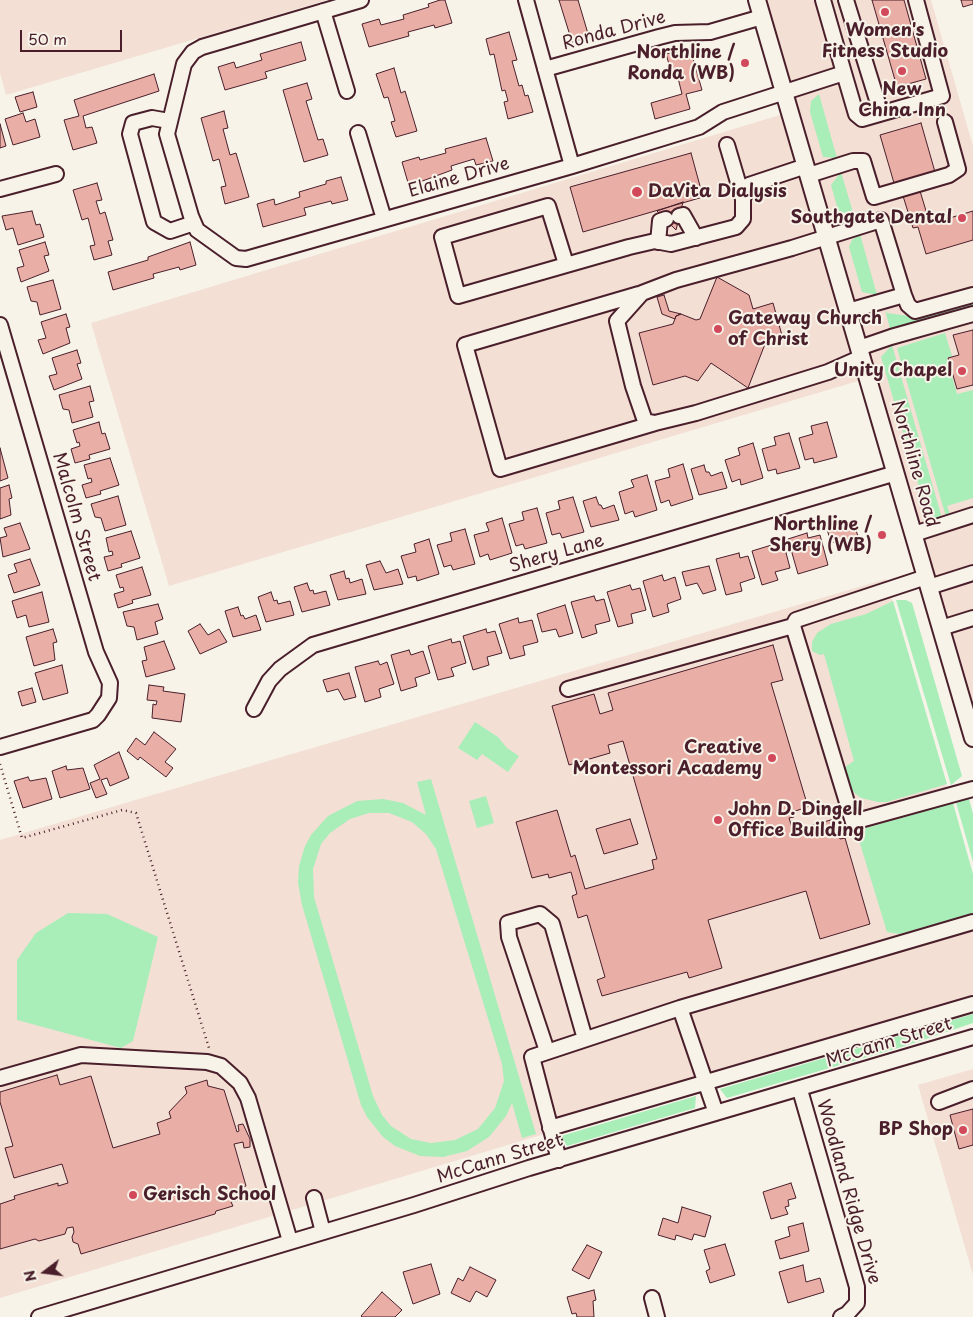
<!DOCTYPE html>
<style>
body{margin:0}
#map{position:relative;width:973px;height:1317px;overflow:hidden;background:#f7f3e8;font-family:"Playpen Sans",sans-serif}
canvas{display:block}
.north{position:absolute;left:20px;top:1247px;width:50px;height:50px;-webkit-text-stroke:4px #f7f3e8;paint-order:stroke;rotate:255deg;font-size:14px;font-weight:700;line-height:20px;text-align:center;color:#4a1f2b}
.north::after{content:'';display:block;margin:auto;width:18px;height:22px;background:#4a1f2b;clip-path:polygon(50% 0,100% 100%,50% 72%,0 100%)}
.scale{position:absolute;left:20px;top:30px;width:102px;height:22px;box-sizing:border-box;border:2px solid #4a1f2b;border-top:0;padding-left:6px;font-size:15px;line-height:18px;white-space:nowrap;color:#4a1f2b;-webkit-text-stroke:4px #f7f3e8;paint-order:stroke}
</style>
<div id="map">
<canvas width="973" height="1317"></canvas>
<div class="north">N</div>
<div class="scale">50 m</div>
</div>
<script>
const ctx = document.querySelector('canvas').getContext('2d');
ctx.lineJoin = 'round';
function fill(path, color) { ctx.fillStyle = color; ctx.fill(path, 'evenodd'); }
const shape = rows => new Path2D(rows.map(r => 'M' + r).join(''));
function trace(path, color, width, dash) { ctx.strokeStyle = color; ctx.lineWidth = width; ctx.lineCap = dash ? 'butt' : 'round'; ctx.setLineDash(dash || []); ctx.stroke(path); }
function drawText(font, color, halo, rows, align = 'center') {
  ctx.font = font + ' "Playpen Sans",sans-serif'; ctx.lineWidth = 4; ctx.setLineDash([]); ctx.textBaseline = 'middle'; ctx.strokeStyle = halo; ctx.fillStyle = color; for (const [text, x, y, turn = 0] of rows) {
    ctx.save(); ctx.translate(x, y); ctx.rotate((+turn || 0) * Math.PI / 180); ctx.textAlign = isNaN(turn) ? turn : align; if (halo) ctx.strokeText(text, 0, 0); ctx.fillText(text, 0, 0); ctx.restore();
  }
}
fill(shape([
 [0,0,327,0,6,95,0,73],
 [757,0,931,0,973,146,973,727,868,378,169,586,91,323,790,112],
 [886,579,973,877,973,1012,541,1135,0,1298,0,840],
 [973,1069,973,1275,918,1085]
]), '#f3dfd4');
fill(shape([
 [819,94,837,158,823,157,810,112,811,101],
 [841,172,855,219,840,217,831,185],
 [860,234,877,295,862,292,849,247,852,240],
 [973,301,973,307,891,332,885,310,887,313,916,317],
 [945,333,952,356,947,358,957,394,973,390,973,498,947,506,950,514,946,517,897,348],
 [892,345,942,518,937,520,932,519,927,514,881,357],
 [896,600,906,600,912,603,962,776,951,785],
 [893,601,947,784,887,802,878,802,861,798,850,789,845,767,854,761,824,654,820,655,812,651,812,642,817,633,831,624,866,614],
 [475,722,498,737,507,748,519,756,508,772,482,754,477,760,458,748],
 [431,779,536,1134,522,1138,512,1103,506,1116,489,1137,467,1151,443,1157,420,1156,395,1146,383,1137,367,1117,361,1105,302,905,298,883,299,866,305,846,311,835,328,816,357,801,383,799,403,803,426,815,417,782],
 [369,813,389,813,412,822,426,834,436,849,502,1064,504,1081,495,1108,478,1129,455,1140,431,1143,411,1139,391,1126,382,1115,373,1096,314,897,313,869,321,844,330,833,350,819],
 [486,796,494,823,477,828,469,801],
 [965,797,969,799,973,814,973,862,955,799],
 [953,803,973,874,973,913,900,934,887,932,858,837,859,830],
 [68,913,107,914,158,937,133,1041,121,1048,17,1020,17,960,36,933],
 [973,1014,973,1023,905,1046,727,1098,720,1089],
 [696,1096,695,1108,567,1146,561,1136]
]), '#a9eeb9');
const building = shape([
 [440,0,445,0,452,23,435,28,434,25,408,32,409,36,369,47,362,24,379,19,381,25,404,19,403,15,429,7,428,4,440,0],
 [559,0,578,0,589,37,572,42,559,0],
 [872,0,904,0,926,79,897,87,872,0],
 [961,0,973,0,973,4,963,7,961,0],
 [509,32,517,60,512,61,519,86,522,85,525,96,528,95,533,112,508,119,504,102,508,101,505,90,502,91,494,54,490,55,486,39,509,32],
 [301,42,306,60,265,72,267,78,225,90,218,67,234,62,236,68,262,60,260,54,301,42],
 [690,48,702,90,686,94,690,109,655,119,651,103,682,94,676,70,671,71,666,54,690,48],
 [394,68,401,93,405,91,417,131,396,137,391,122,395,121,388,97,384,98,376,74,394,68],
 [154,74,159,91,83,116,86,128,92,127,97,143,73,150,64,120,79,116,74,100,154,74],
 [307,83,312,99,306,101,318,140,323,139,328,155,304,162,283,90,307,83],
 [33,92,37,107,20,112,15,97,33,92],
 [224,111,228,128,223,129,230,155,236,153,249,197,225,204,221,187,226,186,219,159,213,161,201,118,224,111],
 [23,113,26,122,35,119,40,137,13,145,5,119,23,113],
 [921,123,935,172,894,183,880,135,921,123],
 [0,124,6,146,0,148,0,124],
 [486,138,493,161,476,165,474,159,451,166,452,170,409,186,402,162,419,157,420,160,446,153,445,149,486,138],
 [691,153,703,197,583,232,570,187,691,153],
 [341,177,348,200,332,204,331,201,304,208,306,215,263,227,257,204,274,199,275,205,300,197,299,192,326,184,326,181,341,177],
 [97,183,102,200,96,201,100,214,105,212,113,240,108,241,112,255,94,260,90,246,95,245,88,218,82,220,73,190,97,183],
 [920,191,930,224,973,211,973,240,926,254,918,227,913,228,903,196,920,191],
 [683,202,676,230,657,211,683,202],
 [32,211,36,225,40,224,44,237,18,245,13,228,6,230,2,216,32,211],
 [45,242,49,255,44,256,49,271,21,282,17,268,24,266,19,250,45,242],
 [190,242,196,265,180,270,179,267,153,274,154,278,113,290,108,272,148,260,148,257,190,242],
 [717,277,749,295,753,309,773,303,783,339,765,344,748,388,711,363,698,381,685,376,653,385,639,333,673,324,676,316,681,314,696,320,700,319,717,277],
 [53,280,61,309,40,315,37,302,31,301,27,287,53,280],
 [664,295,669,311,681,314,676,316,675,319,662,314,657,297,664,295],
 [66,314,70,327,66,328,70,343,43,354,38,340,46,338,41,322,66,314],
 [973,330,973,385,957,389,948,358,959,355,953,335,973,330],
 [77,350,81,363,77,364,82,379,54,390,49,376,57,374,52,358,77,350],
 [90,386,94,401,89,402,93,417,72,423,69,410,63,409,59,395,90,386],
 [99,422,102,434,105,433,110,449,89,455,90,459,75,463,71,449,80,446,79,442,77,443,73,430,99,422],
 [827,422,837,457,814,463,813,458,805,460,799,438,813,434,811,426,827,422],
 [789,433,800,468,777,474,776,469,768,471,762,449,776,445,774,437,789,433],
 [753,443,763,478,741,485,740,479,732,482,725,460,740,455,738,448,753,443],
 [0,448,8,478,0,481,0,448],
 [110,458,119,485,100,491,101,494,86,498,82,485,92,482,91,478,88,479,84,465,110,458],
 [683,464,693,499,671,506,669,500,661,503,655,481,670,477,668,469,683,464],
 [704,465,706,472,709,472,711,476,722,472,727,488,699,495,691,469,704,465],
 [647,475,657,510,635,517,633,511,625,514,619,492,634,487,631,480,647,475],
 [9,485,12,498,9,499,11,515,0,519,0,488,9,485],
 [118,496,126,525,105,531,101,518,95,517,91,504,118,496],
 [573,497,584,532,562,538,560,533,552,535,546,513,560,509,558,501,573,497],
 [596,497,599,505,601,505,603,509,614,505,619,520,591,527,583,501,596,497],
 [537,508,547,543,525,549,523,544,516,546,509,524,524,520,522,512,537,508],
 [502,518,512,553,490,560,488,554,480,557,474,535,489,531,486,523,502,518],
 [20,523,30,549,3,557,0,538,7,536,4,528,20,523],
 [854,523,861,547,849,551,843,540,831,543,827,529,854,523],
 [465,529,475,564,453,570,451,565,444,567,437,545,452,541,450,533,465,529],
 [131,531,140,558,121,564,122,567,108,571,104,557,113,555,112,551,109,552,106,538,131,531],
 [807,533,808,538,820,535,828,565,798,574,788,539,807,533],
 [429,539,439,574,417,581,416,576,408,578,401,556,416,552,414,544,429,539],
 [775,544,776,548,784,545,790,568,775,572,778,580,762,585,752,551,775,544],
 [739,553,740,558,748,556,755,578,740,583,742,591,726,595,716,559,739,553],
 [30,559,40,585,14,593,8,575,17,572,14,564,30,559],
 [380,561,386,573,398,569,403,584,374,590,366,565,380,561],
 [709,566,716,590,703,594,697,583,686,586,682,572,709,566],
 [142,567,151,595,132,600,133,603,118,608,114,594,124,591,123,587,120,588,116,575,142,567],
 [344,571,346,579,349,578,350,583,362,579,366,594,338,600,330,575,344,571],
 [662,575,664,581,675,577,681,599,667,604,669,612,653,617,643,581,662,575],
 [307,583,310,591,313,590,314,594,326,591,330,605,302,612,294,587,307,583],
 [630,585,632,590,640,588,646,610,631,614,633,623,618,627,607,592,630,585],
 [42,592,49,622,29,627,26,615,17,618,12,601,42,592],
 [271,592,274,601,277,600,278,604,290,601,294,615,266,622,258,597,271,592],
 [594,596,596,601,604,599,610,621,595,625,597,633,582,638,571,602,594,596],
 [158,604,163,619,155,622,158,634,137,640,134,627,127,626,123,612,158,604],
 [565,605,573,633,559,637,556,629,542,632,537,614,565,605],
 [238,607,241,616,243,615,245,619,256,615,261,630,233,637,225,611,238,607],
 [518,618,519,623,532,620,538,642,523,646,525,655,510,659,499,624,518,618],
 [200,624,208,635,219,629,227,642,200,654,188,631,200,624],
 [53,629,57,642,53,643,55,660,34,666,26,637,53,629],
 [486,629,487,633,495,631,502,653,487,657,489,665,473,670,463,636,486,629],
 [451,639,452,643,460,641,466,663,451,668,454,676,438,680,428,646,451,639],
 [164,641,175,669,146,677,142,661,147,660,144,647,164,641],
 [773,645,783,680,771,683,808,807,792,812,794,817,789,818,793,831,834,819,840,839,845,838,870,924,820,939,806,891,708,920,722,968,689,978,687,972,602,996,597,980,605,977,587,915,578,918,572,896,577,894,571,872,549,878,548,874,532,878,516,822,557,810,571,857,575,855,585,889,654,869,652,860,657,859,623,741,608,745,610,753,569,765,552,706,594,694,600,714,613,710,608,693,773,645],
 [409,650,411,655,423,651,430,673,415,678,417,686,401,691,391,655,409,650],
 [378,661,380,665,387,662,394,684,379,689,381,697,365,702,355,667,378,661],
 [62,665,68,693,43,700,35,673,62,665],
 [349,673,356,697,344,700,338,689,327,692,323,680,349,673],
 [149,685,164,687,163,691,185,694,181,722,152,718,153,704,156,705,157,701,147,700,149,685],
 [32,688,36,702,22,706,18,692,32,688],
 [154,732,176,749,165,762,173,768,166,777,140,757,138,760,127,751,136,738,145,745,154,732],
 [119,752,129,778,110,786,107,778,101,780,107,794,96,798,90,783,100,779,94,765,119,752],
 [66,766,67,770,83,768,90,789,60,798,52,771,66,766],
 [28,777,30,781,46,778,52,799,23,808,14,781,28,777],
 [630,819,638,844,604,854,596,829,630,819],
 [57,1075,60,1085,91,1076,113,1148,160,1134,157,1123,171,1118,169,1112,187,1093,185,1087,207,1080,208,1086,224,1090,237,1132,239,1131,238,1125,243,1124,250,1139,250,1147,244,1148,243,1142,234,1144,246,1186,243,1187,246,1198,231,1202,233,1206,216,1211,215,1214,81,1254,78,1244,73,1242,72,1237,74,1232,73,1227,67,1228,65,1234,39,1241,35,1239,0,1249,0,1204,15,1199,14,1196,58,1183,58,1186,68,1183,62,1164,14,1178,5,1148,13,1146,0,1102,0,1092,57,1075],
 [973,1109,973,1145,959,1149,950,1115,973,1109],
 [791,1183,796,1198,788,1200,789,1206,785,1207,788,1214,771,1219,763,1192,791,1183],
 [682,1207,711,1216,705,1237,694,1234,692,1240,676,1235,675,1240,658,1235,663,1218,678,1223,682,1207],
 [803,1223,809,1251,780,1259,775,1241,790,1236,788,1227,803,1223],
 [725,1244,735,1275,710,1283,706,1271,710,1269,704,1250,725,1244],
 [587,1245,602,1252,589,1279,572,1270,587,1245],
 [431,1264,440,1294,413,1304,403,1272,431,1264],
 [803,1265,806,1282,820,1278,824,1292,788,1303,779,1272,803,1265],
 [470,1267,496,1280,487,1297,476,1291,470,1302,451,1293,458,1278,463,1281,470,1267],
 [594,1290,596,1300,593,1301,594,1317,577,1317,576,1313,572,1314,567,1297,594,1290],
 [382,1292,402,1310,395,1317,362,1317,361,1316,382,1292]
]);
fill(building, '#e9afa7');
trace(building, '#4a1f2b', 1);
const minor = shape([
 [361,0,202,47,193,52,184,64,167,134,191,216,197,230,236,258,246,259,572,166,699,127,723,112,844,73,823,0],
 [526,0,572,166],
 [846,0,881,113],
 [323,11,347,91],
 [545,69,659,37,675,33,710,32,762,17],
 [844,73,856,114,862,119,942,96,916,0],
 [169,121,152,118,133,123,130,134,154,222,170,231,194,223],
 [358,133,384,219],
 [727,145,743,199],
 [809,175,853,161,863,161,874,197,949,175,958,169,945,122],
 [0,189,56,174],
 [679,216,683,215,696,238],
 [658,242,660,221,666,219],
 [566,264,548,206,442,237,458,296,629,247,655,241,671,244,736,227,743,219,743,199,749,185,806,166],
 [639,294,465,345,500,469,655,423],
 [904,295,908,305,915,311,973,295],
 [848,311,904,295,881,220,792,248,676,280,642,293,617,321,633,386,645,421,655,423,696,413,828,372,862,357],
 [0,325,96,652,110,683,109,698,98,715,93,720,0,747],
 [859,348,891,337,973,314],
 [914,534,973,515],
 [926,577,796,620,793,626,853,822,973,789],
 [929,587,973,573],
 [941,628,973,618],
 [568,689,793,626],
 [254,709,269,681,280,669,313,645,896,473],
 [680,1008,716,1113],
 [547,1051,509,937,508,923,540,914,552,924,585,1039],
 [0,1078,81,1055,207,1062,221,1066,240,1083,248,1098,290,1241],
 [800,1090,857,1287,857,1303,847,1314,841,1317],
 [939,1102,973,1089],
 [550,1128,973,1004],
 [559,1160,532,1057,680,1008,973,922],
 [314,1198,323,1232],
 [652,1298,657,1317],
 [39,1317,414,1205,529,1168,973,1037]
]);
const major = shape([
 [757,0,973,738]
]);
trace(minor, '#4a1f2b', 18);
trace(major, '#4a1f2b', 20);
trace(shape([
 [0,764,22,838,122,810,136,813,209,1048]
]), '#4a1f2b', 2.5, [1, 4]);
trace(minor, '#f7f3e8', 14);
trace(major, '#f7f3e8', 16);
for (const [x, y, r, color] of [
 [885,12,5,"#d1495b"],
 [745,63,5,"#d1495b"],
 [902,71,5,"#d1495b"],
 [637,192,6,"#d1495b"],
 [962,218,5,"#d1495b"],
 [718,329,5,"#d1495b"],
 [962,371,5,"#d1495b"],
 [882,535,5,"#d1495b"],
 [772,758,5,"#d1495b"],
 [718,820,5,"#d1495b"],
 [963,1130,5,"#d1495b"],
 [133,1195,5,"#d1495b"]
]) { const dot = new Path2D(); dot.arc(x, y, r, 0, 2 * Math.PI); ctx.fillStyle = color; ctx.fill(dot); trace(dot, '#f7f3e8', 2); }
drawText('18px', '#4a1f2b', '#f7f3e8', [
 ["Ronda Drive",614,31,-15],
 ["Elaine Drive",459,178,-16],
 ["Northline Road",914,464,74],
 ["Malcolm Street",76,517,74],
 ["Shery Lane",557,554,-16],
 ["McCann Street",889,1043,-17],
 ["McCann Street",500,1159,-17],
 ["Woodland Ridge Drive",848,1192,74]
]);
drawText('bold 18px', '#4a1f2b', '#f7f3e8', [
 ["Women's",885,31,"center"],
 ["Fitness Studio",885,52,"center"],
 ["Northline /",735,53],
 ["Ronda (WB)",735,74],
 ["New",902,90,"center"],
 ["China Inn",902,111,"center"],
 ["DaVita Dialysis",648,192,"left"],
 ["Southgate Dental",952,218],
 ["Gateway Church",728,319,"left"],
 ["of Christ",728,340,"left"],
 ["Unity Chapel",952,371],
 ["Northline /",872,525],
 ["Shery (WB)",872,546],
 ["Creative",762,748],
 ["Montessori Academy",762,769],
 ["John D. Dingell",728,810,"left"],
 ["Office Building",728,831,"left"],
 ["BP Shop",953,1130],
 ["Gerisch School",143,1195,"left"]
], 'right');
</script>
